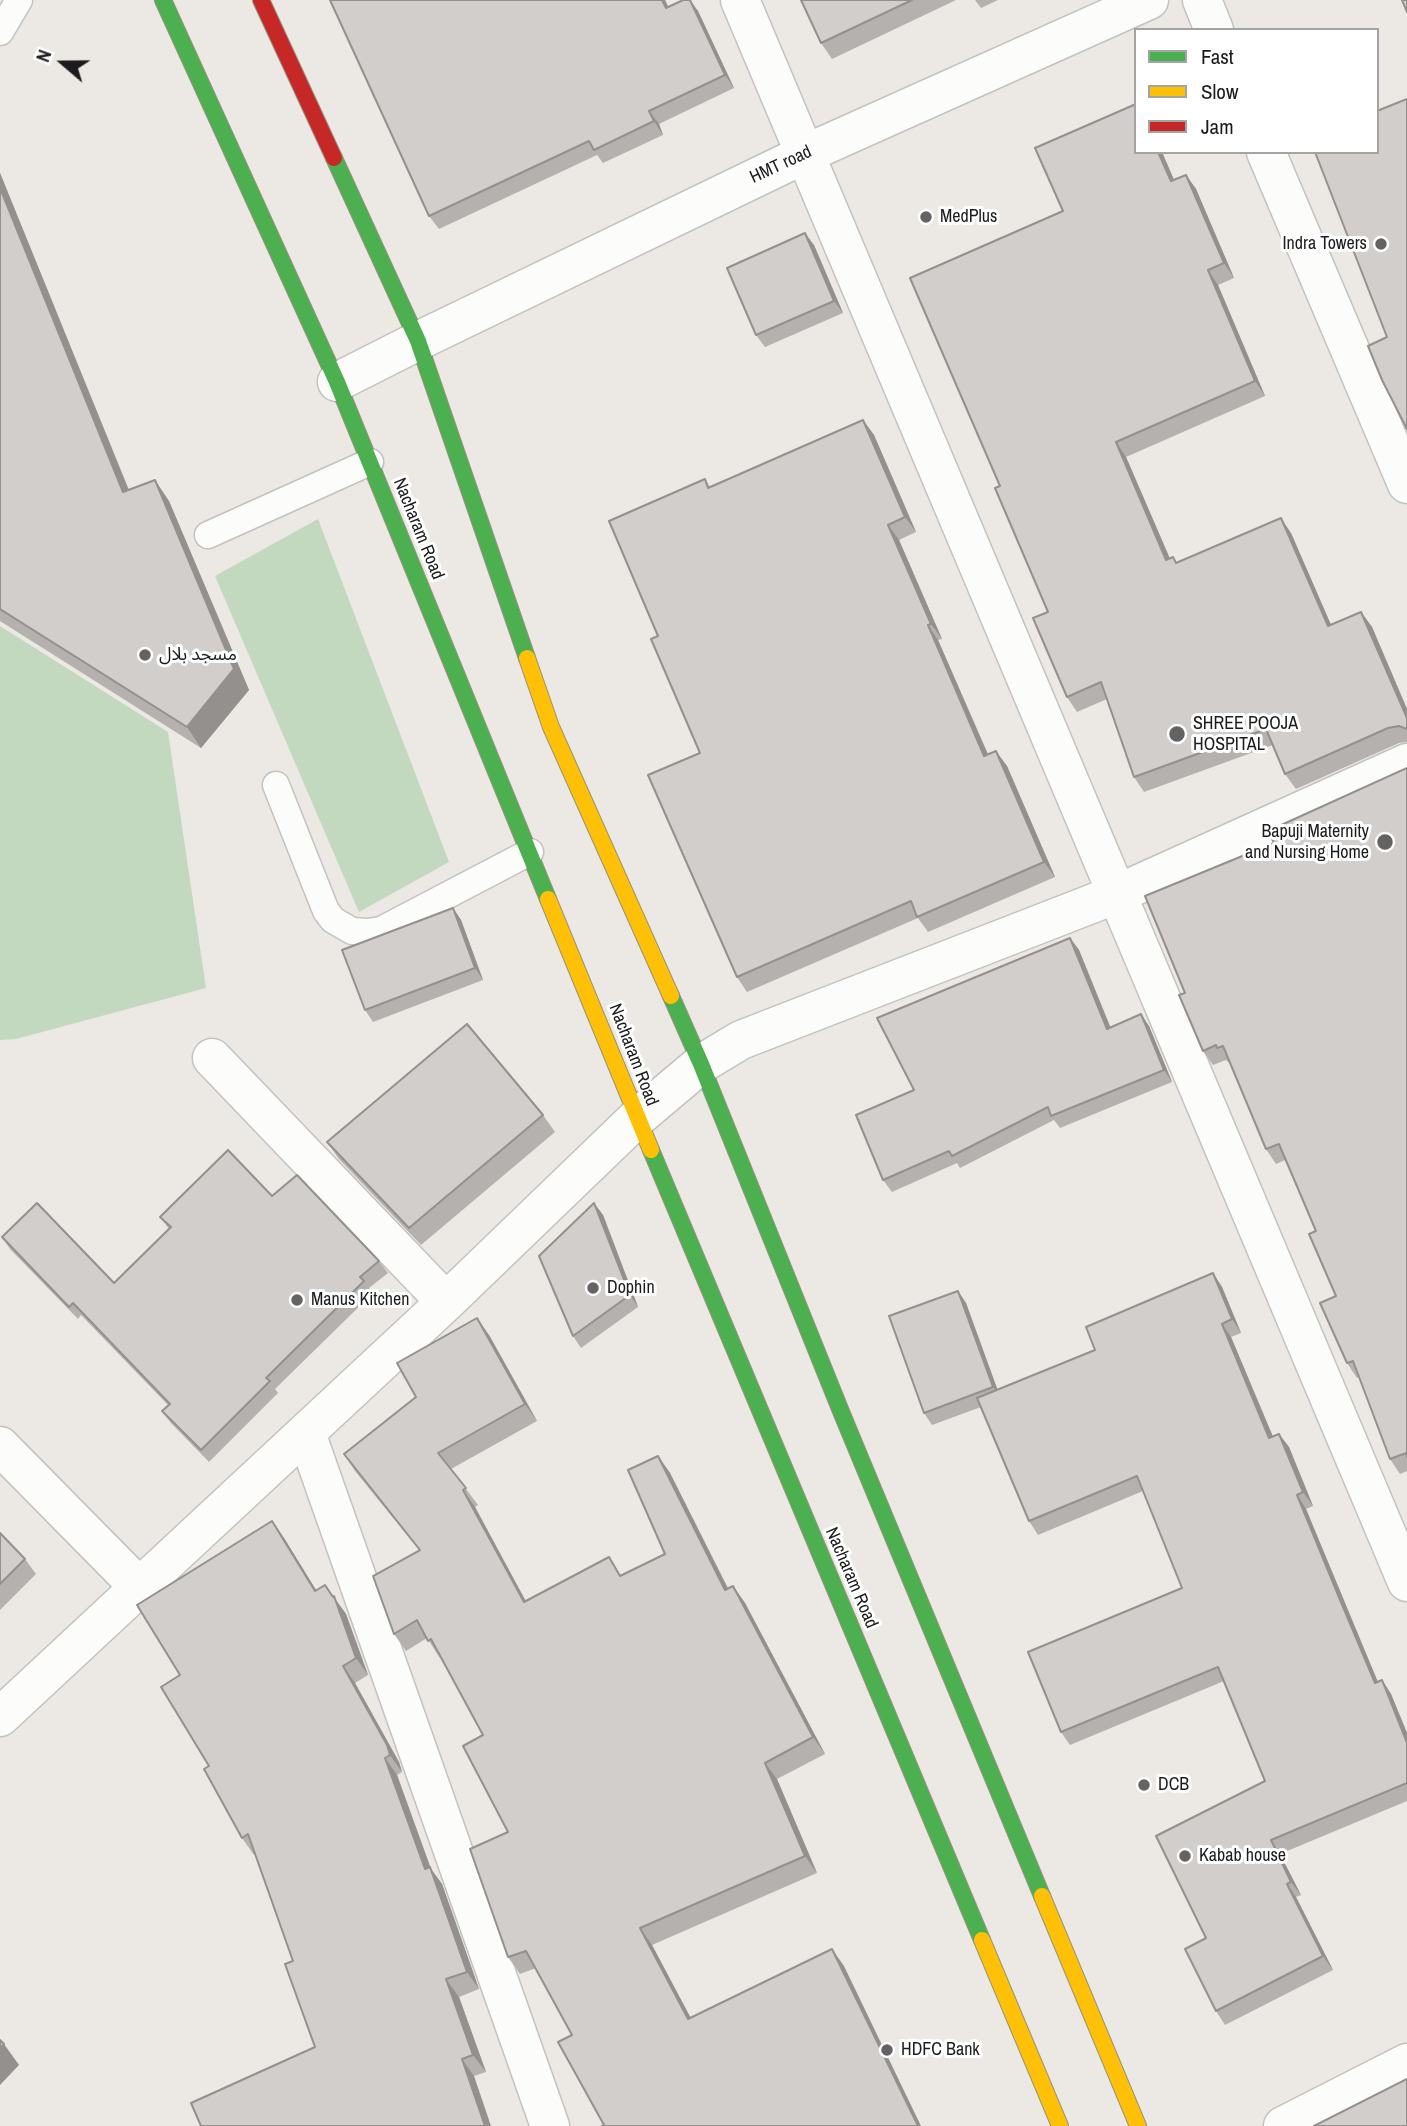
<!DOCTYPE html>
<meta charset="utf-8">
<style>
body{margin:0}
#map{position:relative;width:1407px;height:2126px;overflow:hidden;background:#ece8e4;font-family:"Archivo Narrow",sans-serif}
canvas{display:block}
.legend{position:absolute;left:1134px;top:28px;width:245px;height:126px;box-sizing:border-box;background:#fff;border:2px solid #a4a4a4;margin:0;padding:9px 12px;list-style:none;font-size:21px;color:#1c1c1c}
.legend li{display:flex;align-items:center;gap:14px;height:35px}
.legend b{width:35px;border:2px solid #a4a4a4}
.north{position:absolute;left:28px;top:28px;width:70px;height:70px;-webkit-text-stroke:5px #fff;paint-order:stroke;rotate:290deg;font-size:19px;font-weight:700;line-height:28px;text-align:center;color:#1c1c1c}
.north::after{content:'';display:block;margin:auto;width:24px;height:32px;background:#1c1c1c;clip-path:polygon(50% 0,100% 100%,50% 72%,0 100%)}
</style>
<div id="map">
<canvas width="1407" height="2126"></canvas>
<ul class="legend">
<li><b style="height:9px;background:#4caf50"></b>Fast</li>
<li><b style="height:9px;background:#ffc107"></b>Slow</li>
<li><b style="height:9px;background:#c62828"></b>Jam</li>
</ul>
<div class="north">N</div>
</div>
<script>
const ctx = document.querySelector('canvas').getContext('2d');
ctx.lineJoin = 'round';
function fill(path, color) { ctx.fillStyle = color; ctx.fill(path, 'evenodd'); }
const shape = rows => new Path2D(rows.map(r => 'M' + r).join(''));
function trace(path, color, width, dash) { ctx.strokeStyle = color; ctx.lineWidth = width; ctx.lineCap = dash ? 'butt' : 'round'; ctx.setLineDash(dash || []); ctx.stroke(path); }
function drawText(font, color, halo, rows, align = 'center') {
  ctx.font = font + ' "Archivo Narrow","Noto Sans Arabic",sans-serif'; ctx.lineWidth = 6; ctx.setLineDash([]); ctx.textBaseline = 'middle'; ctx.strokeStyle = halo; ctx.fillStyle = color; for (const [text, x, y, turn = 0] of rows) {
    ctx.save(); ctx.translate(x, y); ctx.rotate((+turn || 0) * Math.PI / 180); ctx.textAlign = isNaN(turn) ? turn : align; if (halo) ctx.strokeText(text, 0, 0); ctx.fillText(text, 0, 0); ctx.restore();
  }
}
fill(shape([
 [318,519,449,862,359,912,215,576],
 [0,626,168,732,206,988,16,1039,0,1040]
]), '#c2d8bf');
const lane = shape([
 [0,32,19,0],
 [208,535,370,462],
 [276,785,326,911,333,920,352,931,367,932,381,930,530,852]
]);
const street = shape([
 [740,0,1407,1582],
 [1202,0,1214,30],
 [1266,152,1407,484],
 [337,382,418,341,805,154,1149,0],
 [212,1058,446,1302],
 [306,1433,550,2126],
 [0,1446,140,1588],
 [0,1717,446,1302,637,1118,701,1064,741,1040,1117,894,1407,763],
 [1283,2126,1407,2063]
]);
const fast = shape([
 [163,0,337,382,548,899],
 [334,158,418,341,527,658],
 [671,996,701,1064,842,1414,1042,1896],
 [651,1150,982,1940]
]);
const slow = shape([
 [527,658,551,727,671,996],
 [548,899,651,1150],
 [1042,1896,1138,2126],
 [982,1940,1060,2126]
]);
const jam = shape([
 [261,0,334,158]
]);
trace(lane, '#c4c2c0', 29);
trace(street, '#c4c2c0', 41);
trace(fast, '#96937c', 18);
trace(slow, '#96937c', 18);
trace(jam, '#96937c', 18);
trace(lane, '#fcfcfb', 26);
trace(street, '#fcfcfb', 38);
trace(fast, '#4caf50', 16);
trace(slow, '#ffc107', 16);
trace(jam, '#c62828', 16);
fill(shape([
 [330,0,665,0,668,7,698,11,734,88,659,124,663,135,603,163,597,155,439,229,429,216],
 [801,0,956,0,832,59,821,43],
 [975,0,998,0,981,8],
 [1136,152,1162,152,1174,180,1186,175,1196,189,1234,278,1218,285,1265,396,1126,457,1170,559,1177,563,1291,533,1331,625,1361,612,1372,627,1407,709,1407,742,1399,743,1296,789,1285,774,1273,745,1144,792,1134,777,1107,699,1077,712,1067,697,1048,612,1000,486,1063,211],
 [0,173,129,490,169,501,249,690,201,748,0,621],
 [814,245,843,313,765,347,756,335],
 [863,420,874,435,916,532,899,540,942,639,938,640,988,754,1007,766,1055,877,928,932,918,918,747,992,737,977,700,753,658,636,705,479,710,487],
 [1407,768,1407,1471,1400,1474,1390,1459,1359,1377,1357,1378,1347,1363,1336,1296,1316,1231,1285,1160,1276,1164,1266,1149,1229,1061,1228,1062,1226,1060,1213,1065,1203,1051,1185,993,1274,843],
 [453,908,461,920,483,980,373,1022,365,1010],
 [1070,938,1079,950,1110,1027,1149,1026,1172,1082,1060,1128,1054,1120,960,1168,957,1163,892,1192,883,1180,914,1090],
 [543,1115,555,1132,421,1245,339,1159,327,1142],
 [272,1196,379,1261,388,1273,369,1288,373,1293,275,1389,278,1393,209,1462,171,1423,162,1411,168,1405,81,1315,78,1319,10,1249,2,1237,114,1283,169,1229,160,1217],
 [594,1203,603,1215,638,1307,581,1348,573,1336],
 [1213,1273,1222,1287,1241,1333,1231,1337,1273,1437,1279,1434,1289,1447,1313,1506,1306,1509,1378,1682,1382,1680,1391,1694,1407,1733,1407,1801,1280,1854,1301,1895,1296,1897,1333,1970,1225,2025,1216,2011,1206,1938,1265,1781,1224,1681,1070,1745,1061,1732,1182,1588,1143,1491,1038,1535,1029,1521,981,1407,932,1425,924,1413,958,1291,966,1303,997,1390,1095,1350],
 [489,1335,537,1421,451,1469,478,1505,475,1507,526,1601,622,1575,665,1554,658,1456,670,1473,728,1588,733,1586,745,1603,825,1754,777,1779,817,1873,652,1945,691,2018,844,1966,604,2125,572,2035,536,1968,520,1974,508,1957,508,1832,483,1735,441,1657,440,1658,427,1638,406,1651,394,1634,419,1550,355,1471,344,1454,416,1397],
 [272,1521,284,1538,316,1590,325,1585,346,1614,368,1675,355,1683,399,1762,402,1772,397,1775,431,1869,442,1884,479,1989,459,1997,486,2072,474,2076,315,2047,293,1961,255,1854,254,1855,242,1838,209,1766,180,1675],
 [0,1533,25,1559,36,1574,0,1610]
]), '#b5b1af');
fill(shape([
 [662,0,665,0,675,21,666,8],
 [690,0,698,11,734,88,725,75],
 [649,111,659,124,663,135,654,121],
 [1158,152,1162,152,1181,196,1171,181],
 [0,173,138,513,123,492,0,188],
 [1186,175,1196,189,1234,278,1224,263],
 [805,233,814,245,843,313,834,301],
 [1208,270,1218,285,1265,396,1255,381],
 [863,420,874,435,916,532,905,517],
 [1116,442,1126,457,1177,575,1166,560],
 [155,480,169,501,249,690,201,748,187,727],
 [1281,518,1291,533,1338,641,1328,626],
 [888,525,899,540,942,639,931,624],
 [1361,612,1372,627,1407,709,1407,718],
 [928,625,938,640,995,771,984,756],
 [996,751,1007,766,1055,877,1044,862],
 [453,908,461,920,483,980,475,968],
 [1070,938,1079,950,1116,1041,1107,1029],
 [1141,1014,1149,1026,1172,1082,1164,1070],
 [594,1203,603,1215,638,1307,630,1295],
 [1213,1273,1222,1287,1241,1333,1232,1319],
 [958,1291,966,1303,1001,1399,993,1387],
 [477,1318,489,1335,537,1421,525,1404],
 [1222,1324,1231,1337,1279,1451,1269,1438],
 [1279,1434,1289,1447,1313,1506,1303,1492],
 [658,1456,670,1473,737,1607,725,1590],
 [463,1490,475,1507,535,1619,524,1602],
 [1297,1495,1306,1509,1384,1697,1375,1683],
 [272,1521,284,1538,327,1608,315,1591],
 [325,1585,346,1614,368,1675,356,1658],
 [733,1586,745,1603,825,1754,813,1737],
 [343,1666,355,1683,399,1762,402,1772,390,1755],
 [1382,1680,1391,1694,1407,1733,1407,1743],
 [385,1758,397,1775,431,1869,442,1884,479,1989,467,1972,425,1869],
 [765,1763,777,1779,817,1873,805,1856],
 [1271,1840,1280,1854,1301,1895,1291,1882],
 [1287,1884,1296,1897,1333,1970,1323,1956],
 [640,1928,652,1945,700,2036,688,2019],
 [832,1949,844,1966,921,2126,918,2126],
 [446,1979,459,1997,486,2072,473,2055],
 [4,2044,19,2065,0,2085,0,2048],
 [462,2059,474,2076,491,2126,485,2126]
]), '#93908e');
const building = shape([
 [330,0,662,0,666,8,683,0,690,0,725,75,649,111,654,121,594,150,589,141,429,216,330,0],
 [801,0,912,0,821,43,801,0],
 [1402,0,1407,0,1407,12,1402,0],
 [1407,99,1407,429,1382,380,1368,346,1387,337,1315,152,1377,152,1377,111,1407,99],
 [1136,104,1136,152,1158,152,1171,181,1186,175,1224,263,1208,270,1255,381,1116,442,1166,560,1173,557,1176,563,1281,518,1328,626,1361,612,1407,718,1407,729,1399,726,1388,728,1285,774,1266,729,1134,777,1101,682,1067,697,1033,618,1048,612,995,488,1000,486,910,278,1063,211,1035,148,1136,104],
 [0,188,123,492,155,480,234,669,187,727,0,609,0,188],
 [805,233,834,301,756,335,727,268,805,233],
 [863,420,905,517,888,525,931,624,928,625,984,756,996,751,1044,862,917,917,911,901,737,977,648,775,700,753,651,639,658,636,609,521,705,479,708,488,863,420],
 [1407,768,1407,1457,1406,1453,1390,1459,1353,1361,1347,1363,1320,1303,1336,1296,1309,1234,1316,1231,1279,1144,1266,1149,1223,1046,1217,1048,1216,1045,1203,1051,1179,995,1185,993,1145,896,1274,843,1268,831,1407,768],
 [453,908,475,968,365,1010,342,950,453,908],
 [1070,938,1107,1029,1141,1014,1164,1070,1051,1116,1048,1107,952,1156,949,1151,883,1180,856,1115,914,1090,877,1018,1070,938],
 [467,1024,543,1115,409,1228,327,1142,467,1024],
 [228,1150,272,1196,297,1175,379,1261,360,1277,364,1281,266,1378,270,1381,201,1450,162,1411,170,1404,73,1303,69,1307,2,1237,37,1203,114,1283,171,1227,160,1217,228,1150],
 [594,1203,630,1295,573,1336,539,1256,594,1203],
 [1213,1273,1232,1319,1222,1324,1269,1438,1279,1434,1303,1492,1297,1495,1338,1595,1375,1683,1382,1680,1407,1743,1407,1783,1271,1840,1291,1882,1287,1884,1323,1956,1216,2011,1185,1949,1206,1938,1156,1836,1265,1781,1218,1667,1061,1732,1028,1652,1182,1588,1137,1476,1029,1521,977,1398,1095,1350,1086,1327,1213,1273],
 [958,1291,993,1387,924,1413,889,1316,958,1291],
 [477,1318,525,1404,438,1453,466,1488,463,1490,524,1602,609,1557,620,1576,665,1554,628,1470,658,1456,725,1590,733,1586,813,1737,765,1763,805,1856,640,1928,688,2019,832,1949,918,2126,602,2126,604,2125,558,2042,572,2035,526,1951,508,1957,470,1849,508,1832,463,1746,483,1735,431,1639,428,1641,417,1620,394,1634,373,1576,420,1550,344,1454,416,1397,397,1363,477,1318],
 [272,1521,315,1591,325,1585,333,1597,334,1596,356,1658,343,1666,387,1745,390,1755,385,1758,425,1869,430,1867,467,1972,446,1979,473,2055,462,2059,485,2126,201,2126,191,2103,315,2047,285,1964,293,1961,248,1834,242,1838,204,1769,209,1766,161,1687,180,1675,137,1605,272,1521],
 [0,1533,25,1559,0,1584,0,1533],
 [0,2040,4,2044,0,2048,0,2040],
 [1407,2079,1407,2126,1314,2126,1407,2079]
]);
fill(building, '#d2cecb');
trace(building, '#93908e', 2);
for (const [x, y, r, color] of [
 [926,217,7,"#656362"],
 [1381,244,7,"#656362"],
 [145,655,7,"#656362"],
 [1177,734,9,"#656362"],
 [1385,842,9,"#656362"],
 [593,1288,7,"#656362"],
 [297,1300,7,"#656362"],
 [1144,1785,7,"#656362"],
 [1185,1856,7,"#656362"],
 [887,2050,7,"#656362"]
]) { const dot = new Path2D(); dot.arc(x, y, r, 0, 2 * Math.PI); ctx.fillStyle = color; ctx.fill(dot); trace(dot, '#fff', 2.5); }
drawText('18px', '#1c1c1c', '#fff', [
 ["HMT road",781,165,-25],
 ["Nacharam Road",418,529,68],
 ["Nacharam Road",633,1055,69],
 ["Nacharam Road",851,1578,67]
]);
drawText('18px', '#1c1c1c', '#fff', [
 ["MedPlus",940,217],
 ["Indra Towers",1367,244,"right"],
 ["مسجد بلال",159,655],
 ["SHREE POOJA",1193,724],
 ["HOSPITAL",1193,745],
 ["Bapuji Maternity",1369,832,"right"],
 ["and Nursing Home",1369,853,"right"],
 ["Dophin",607,1288],
 ["Manus Kitchen",311,1300],
 ["DCB",1158,1785],
 ["Kabab house",1199,1856],
 ["HDFC Bank",901,2050]
], 'left');
</script>
